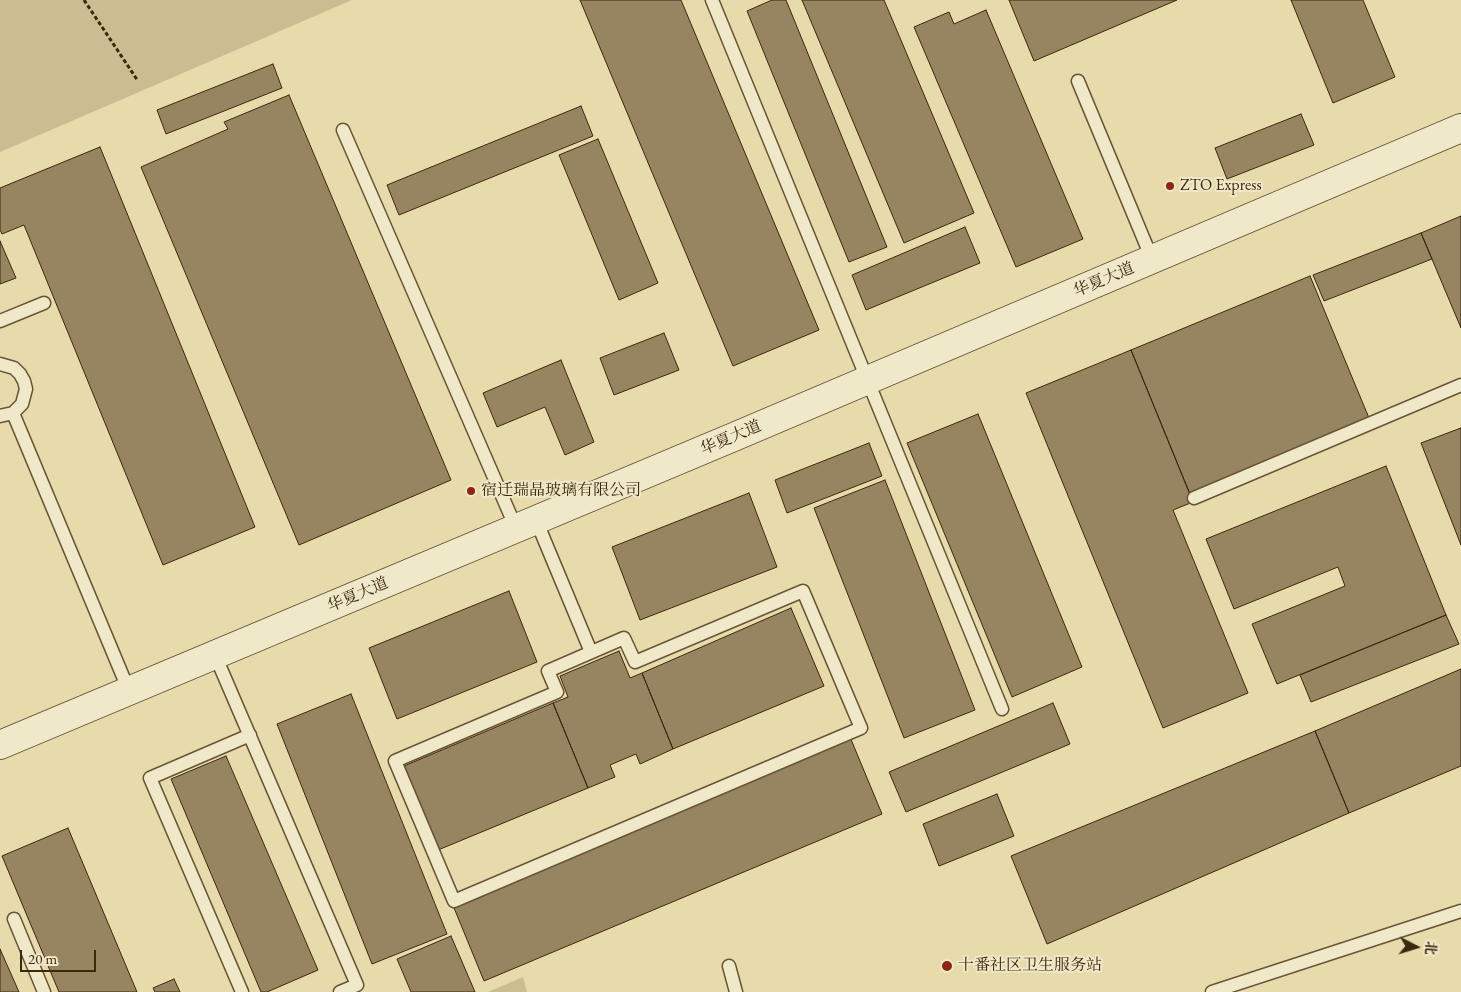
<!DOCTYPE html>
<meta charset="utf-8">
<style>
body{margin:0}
#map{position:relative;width:1461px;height:992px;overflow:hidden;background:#e7dbac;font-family:"EB Garamond","Noto Serif SC",serif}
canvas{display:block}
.north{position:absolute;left:1391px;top:922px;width:50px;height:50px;-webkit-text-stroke:4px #efe8c9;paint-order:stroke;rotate:95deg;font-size:14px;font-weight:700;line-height:20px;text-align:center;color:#3e280d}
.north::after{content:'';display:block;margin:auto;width:18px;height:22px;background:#3e280d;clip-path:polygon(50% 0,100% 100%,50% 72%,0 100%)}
.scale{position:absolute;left:20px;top:950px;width:76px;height:22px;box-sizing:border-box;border:2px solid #3e280d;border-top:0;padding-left:6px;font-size:15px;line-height:18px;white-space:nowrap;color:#3e280d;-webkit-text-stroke:4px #efe8c9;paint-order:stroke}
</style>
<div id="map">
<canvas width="1461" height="992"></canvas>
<div class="north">北</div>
<div class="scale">20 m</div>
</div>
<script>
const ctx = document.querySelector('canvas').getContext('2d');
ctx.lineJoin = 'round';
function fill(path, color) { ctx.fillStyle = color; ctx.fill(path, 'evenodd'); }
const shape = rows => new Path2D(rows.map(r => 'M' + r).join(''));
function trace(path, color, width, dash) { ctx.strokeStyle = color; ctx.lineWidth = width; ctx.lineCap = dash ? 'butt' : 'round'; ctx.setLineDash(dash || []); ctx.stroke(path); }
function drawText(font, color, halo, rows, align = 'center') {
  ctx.font = font + ' "EB Garamond","Noto Serif SC",serif'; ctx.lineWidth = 4; ctx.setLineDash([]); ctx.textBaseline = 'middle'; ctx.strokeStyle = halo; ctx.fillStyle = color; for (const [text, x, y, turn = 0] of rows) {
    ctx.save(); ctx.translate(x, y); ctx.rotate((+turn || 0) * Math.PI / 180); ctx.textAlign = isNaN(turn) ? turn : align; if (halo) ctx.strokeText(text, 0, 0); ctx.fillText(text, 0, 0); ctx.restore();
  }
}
fill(shape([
 [0,0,352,0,0,152],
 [523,977,527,992,488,992]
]), '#cabd91');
const building = shape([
 [580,0,681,0,819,330,733,366,580,0],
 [772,0,786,0,887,247,849,262,747,11,772,0],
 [802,0,884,0,974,213,904,243,802,0],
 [1009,0,1177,0,1034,61,1009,0],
 [1291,0,1363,0,1395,77,1333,103,1291,0],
 [986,10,1083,239,1016,267,914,27,949,12,954,24,986,10],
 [273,64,282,88,166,134,157,110,273,64],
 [289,95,451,480,299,545,141,167,228,129,224,122,289,95],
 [581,106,593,136,399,215,387,185,581,106],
 [1301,114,1314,145,1227,179,1215,148,1301,114],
 [598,139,658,283,619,300,559,155,598,139],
 [100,147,255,527,163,565,24,225,2,234,0,230,0,188,100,147],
 [1461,216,1461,328,1421,233,1461,216],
 [965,227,980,263,866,310,852,275,965,227],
 [1421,233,1432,259,1324,301,1313,275,1421,233],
 [0,241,16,278,0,284,0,241],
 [1310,276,1369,418,1190,494,1131,350,1310,276],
 [664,333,679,370,614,395,600,358,664,333],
 [1131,350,1193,502,1173,510,1248,693,1163,728,1026,393,1131,350],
 [561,360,594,442,565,455,545,407,497,427,483,393,561,360],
 [978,414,1082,667,1012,697,907,443,978,414],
 [1461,428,1461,545,1421,443,1461,428],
 [869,443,882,476,787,513,775,480,869,443],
 [1386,466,1446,615,1277,684,1252,624,1345,586,1338,567,1234,609,1206,539,1386,466],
 [885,480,975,710,904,738,814,508,885,480],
 [749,493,777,567,640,620,612,547,749,493],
 [509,591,537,662,397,719,369,648,509,591],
 [791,608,824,686,673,749,642,673,791,608],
 [1446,615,1459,644,1311,702,1300,675,1446,615],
 [619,651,630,678,642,673,673,749,640,764,636,754,610,765,615,777,588,788,553,703,568,697,560,676,619,651],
 [1461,669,1461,766,1349,813,1315,731,1461,669],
 [351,694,447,934,372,964,277,724,351,694],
 [553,703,588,788,438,850,404,766,553,703],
 [1053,703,1070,744,906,812,889,772,1053,703],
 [1315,731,1349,813,1047,944,1011,856,1315,731],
 [850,737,882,814,484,981,452,903,850,737],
 [226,756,318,970,267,992,261,992,171,779,226,756],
 [997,794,1014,836,939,866,923,824,997,794],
 [68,828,137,992,59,992,2,856,68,828],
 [451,936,475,992,411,992,397,959,451,936],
 [0,949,19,992,0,992,0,949],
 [174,979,180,992,155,992,153,988,174,979]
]);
fill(building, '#968560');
trace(building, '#3e280d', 1);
const service = shape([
 [712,0,1002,709],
 [1078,81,1152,259],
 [343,130,516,528],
 [0,321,44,303],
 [0,364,14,368,20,374,24,381,26,389,22,404,13,413,0,416],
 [13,413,129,691],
 [1194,498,1461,385],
 [536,520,591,652],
 [803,591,861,728,454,901,395,761,557,692,548,671,624,638,635,662,803,591],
 [215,655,357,985,340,992],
 [14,919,44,992],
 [729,966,736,992],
 [242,992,150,778,250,735],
 [1212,992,1461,911]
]);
const tertiary = shape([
 [0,745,736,436,1461,128]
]);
trace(service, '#685535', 15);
trace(tertiary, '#685535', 30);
trace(shape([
 [84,0,138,81]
]), '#3e280d', 3, [4, 2.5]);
trace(service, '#efe8c9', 12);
trace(tertiary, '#efe8c9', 28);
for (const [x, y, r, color] of [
 [1170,186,5,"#8f2418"],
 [471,491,5,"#8f2418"],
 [947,966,6,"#8f2418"]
]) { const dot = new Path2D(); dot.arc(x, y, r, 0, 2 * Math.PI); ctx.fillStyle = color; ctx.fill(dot); trace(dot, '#efe8c9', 2); }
drawText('16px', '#3e280d', '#efe8c9', [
 ["ZTO Express",1180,186],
 ["宿迁瑞晶玻璃有限公司",481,491],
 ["十番社区卫生服务站",958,966]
], 'left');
drawText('16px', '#3e280d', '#efe8c9', [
 ["华夏大道",1104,280,-23],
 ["华夏大道",731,438,-23],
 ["华夏大道",358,595,-23]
]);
</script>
